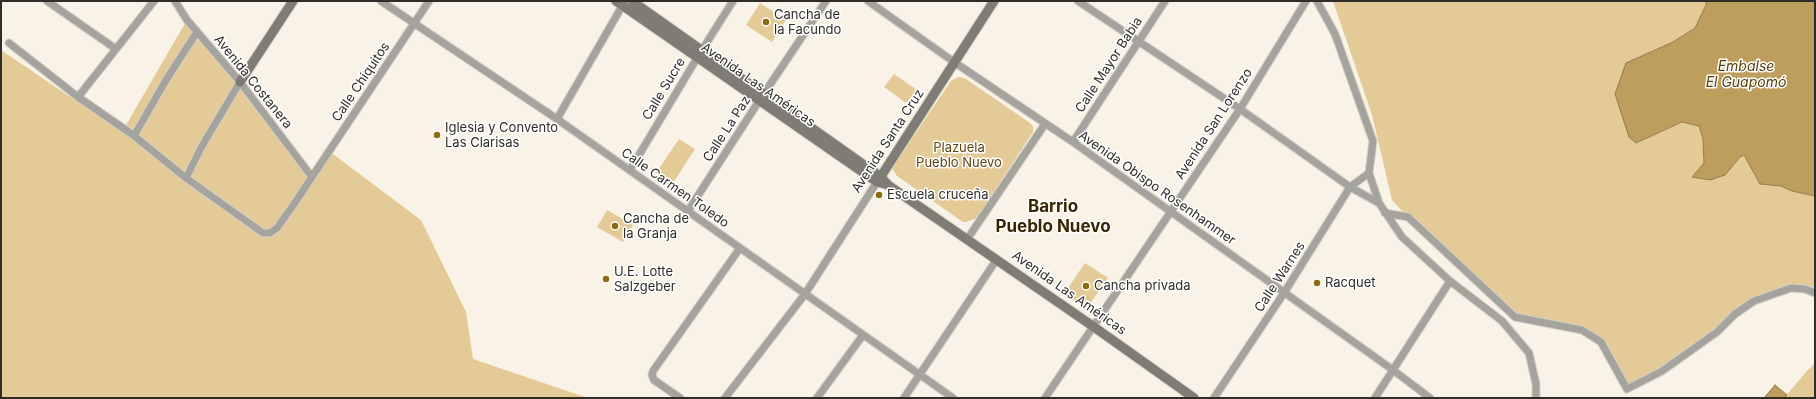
<!DOCTYPE html>
<meta charset="utf-8">
<style>
body{margin:0}
#map{position:relative;width:1816px;height:399px;overflow:hidden;background:#f9f3e7;font-family:Inter,sans-serif}
canvas{display:block}
.frame{position:absolute;inset:0;border:2px solid #2f2d28;pointer-events:none}
</style>
<div id="map">
<canvas width="1816" height="399"></canvas>
<div class="frame"></div>
</div>
<script>
const ctx = document.querySelector('canvas').getContext('2d');
ctx.lineJoin = 'round';
function fill(path, color) { ctx.fillStyle = color; ctx.fill(path, 'evenodd'); }
const shape = rows => new Path2D(rows.map(r => 'M' + r).join(''));
function trace(path, color, width, dash) { ctx.strokeStyle = color; ctx.lineWidth = width; ctx.lineCap = dash ? 'butt' : 'round'; ctx.setLineDash(dash || []); ctx.stroke(path); }
function drawText(font, color, halo, rows, align = 'center') {
  ctx.font = font + ' Inter,sans-serif'; ctx.lineWidth = 3; ctx.setLineDash([]); ctx.textBaseline = 'middle'; ctx.strokeStyle = halo; ctx.fillStyle = color; for (const [text, x, y, turn = 0] of rows) {
    ctx.save(); ctx.translate(x, y); ctx.rotate((+turn || 0) * Math.PI / 180); ctx.textAlign = isNaN(turn) ? turn : align; if (halo) ctx.strokeText(text, 0, 0); ctx.fillText(text, 0, 0); ctx.restore();
  }
}
fill(shape([
 [1333,1,1706,1,1706,5,1695,28,1673,42,1626,63,1636,143,1683,122,1699,126,1703,139,1704,163,1693,177,1710,180,1725,175,1740,157,1744,155,1760,184,1781,186,1792,191,1815,196,1815,293,1791,288,1754,301,1662,371,1627,389,1601,342,1582,330,1515,317,1421,232,1392,200,1372,115],
 [760,3,786,20,772,42,746,25],
 [187,20,312,177,329,151,421,220,466,312,473,359,588,398,1,398,1,50,122,132],
 [894,74,917,90,906,103,884,87],
 [960,77,966,79,1030,123,1033,126,1033,132,977,218,966,222,963,222,897,176,892,168,951,81,956,78],
 [679,139,695,149,673,183,656,173],
 [607,210,633,225,623,242,597,227],
 [1085,263,1108,278,1087,308,1064,294],
 [1815,363,1815,398,1784,398,1806,372]
]), '#e3ca96');
const water = shape([
 [1706,1,1815,1,1815,196,1792,191,1781,186,1760,184,1744,155,1740,157,1725,175,1710,180,1692,177,1704,163,1703,139,1699,126,1682,122,1636,143,1629,137,1615,94,1626,63,1673,42,1695,28,1706,5,1706,1],
 [1775,385,1787,395,1784,398,1764,398,1775,385]
]);
fill(water, '#bd9e5c');
trace(water, '#927c4c', 1);
const street = shape([
 [47,1,116,49],
 [175,1,187,20,240,82,312,177],
 [381,1,557,119,953,398],
 [868,1,954,62,1073,142,1393,370,1430,398],
 [1078,1,1240,109,1350,187,1379,203],
 [1317,1,1335,34,1373,141,1369,173,1379,203,1402,237,1450,281,1502,321,1529,353,1536,384,1536,398],
 [9,43,78,97,133,135,186,178],
 [240,82,202,146,186,178,263,233,270,233,277,228,294,204,429,1],
 [78,97,154,1],
 [557,119,625,1],
 [134,136,166,80,197,32],
 [1073,142,1165,1],
 [630,170,697,58,733,1],
 [688,211,759,101,826,1],
 [1385,213,1408,217,1515,317,1582,330,1601,342,1627,389,1662,371,1717,332,1735,314,1754,301,1791,288,1805,289,1815,293],
 [968,238,1045,124],
 [680,398,654,380,652,375,653,371,740,248],
 [725,398,805,294,877,182],
 [817,398,863,335],
 [904,398,997,259],
 [1045,398,1240,109,1306,1],
 [1214,398,1284,293,1350,187,1369,173],
 [1375,398,1450,281]
]);
const secondary = shape([
 [616,1,877,182,888,185],
 [632,1,881,177,888,185,1094,327,1194,398],
 [240,82,293,1],
 [878,181,994,1]
]);
trace(street, '#d5cfc5', 9);
trace(secondary, '#d5cfc5', 11);
trace(street, '#a5a39e', 7);
trace(secondary, '#7f7c75', 9);
for (const [x, y, r, color] of [
 [766,22,4,"#8e6b0e"],
 [437,135,4,"#8e6b0e"],
 [879,195,4,"#8e6b0e"],
 [615,226,4,"#8e6b0e"],
 [606,279,4,"#8e6b0e"],
 [1317,283,4,"#8e6b0e"],
 [1086,286,4,"#8e6b0e"]
]) { const dot = new Path2D(); dot.arc(x, y, r, 0, 2 * Math.PI); ctx.fillStyle = color; ctx.fill(dot); trace(dot, '#fff', 1.5); }
drawText('13px', '#2f2d28', '#fff', [
 ["Cancha de",774,15],
 ["la Facundo",774,30],
 ["Iglesia y Convento",445,128],
 ["Las Clarisas",445,143],
 ["Escuela cruceña",887,195],
 ["Cancha de",623,219],
 ["la Granja",623,234],
 ["U.E. Lotte",614,272],
 ["Salzgeber",614,287],
 ["Racquet",1325,283],
 ["Cancha privada",1094,286]
], 'left');
drawText('13px', '#2f2d28', '#fff', [
 ["Calle Mayor Babia",1109,65,-57],
 ["Avenida Costanera",253,82,51],
 ["Calle Chiquitos",361,82,-56],
 ["Avenida Las Américas",758,85,35],
 ["Calle Sucre",664,89,-59],
 ["Avenida San Lorenzo",1214,124,-57],
 ["Calle La Paz",727,129,-57],
 ["Avenida Santa Cruz",888,141,-57],
 ["Calle Carmen Toledo",675,188,35],
 ["Avenida Obispo Rosenhammer",1157,188,35],
 ["Calle Warnes",1280,277,-57],
 ["Avenida Las Américas",1069,293,35]
]);
drawText('13px', '#5c4613', '#fff', [
 ["Plazuela",959,148],
 ["Pueblo Nuevo",959,163]
]);
drawText('italic 14px', '#553f09', '#fff', [
 ["Embalse",1746,67],
 ["El Guapomó",1746,83]
]);
drawText('bold 17px', '#372600', '#fff', [
 ["Barrio",1053,207],
 ["Pueblo Nuevo",1053,227]
]);
</script>
